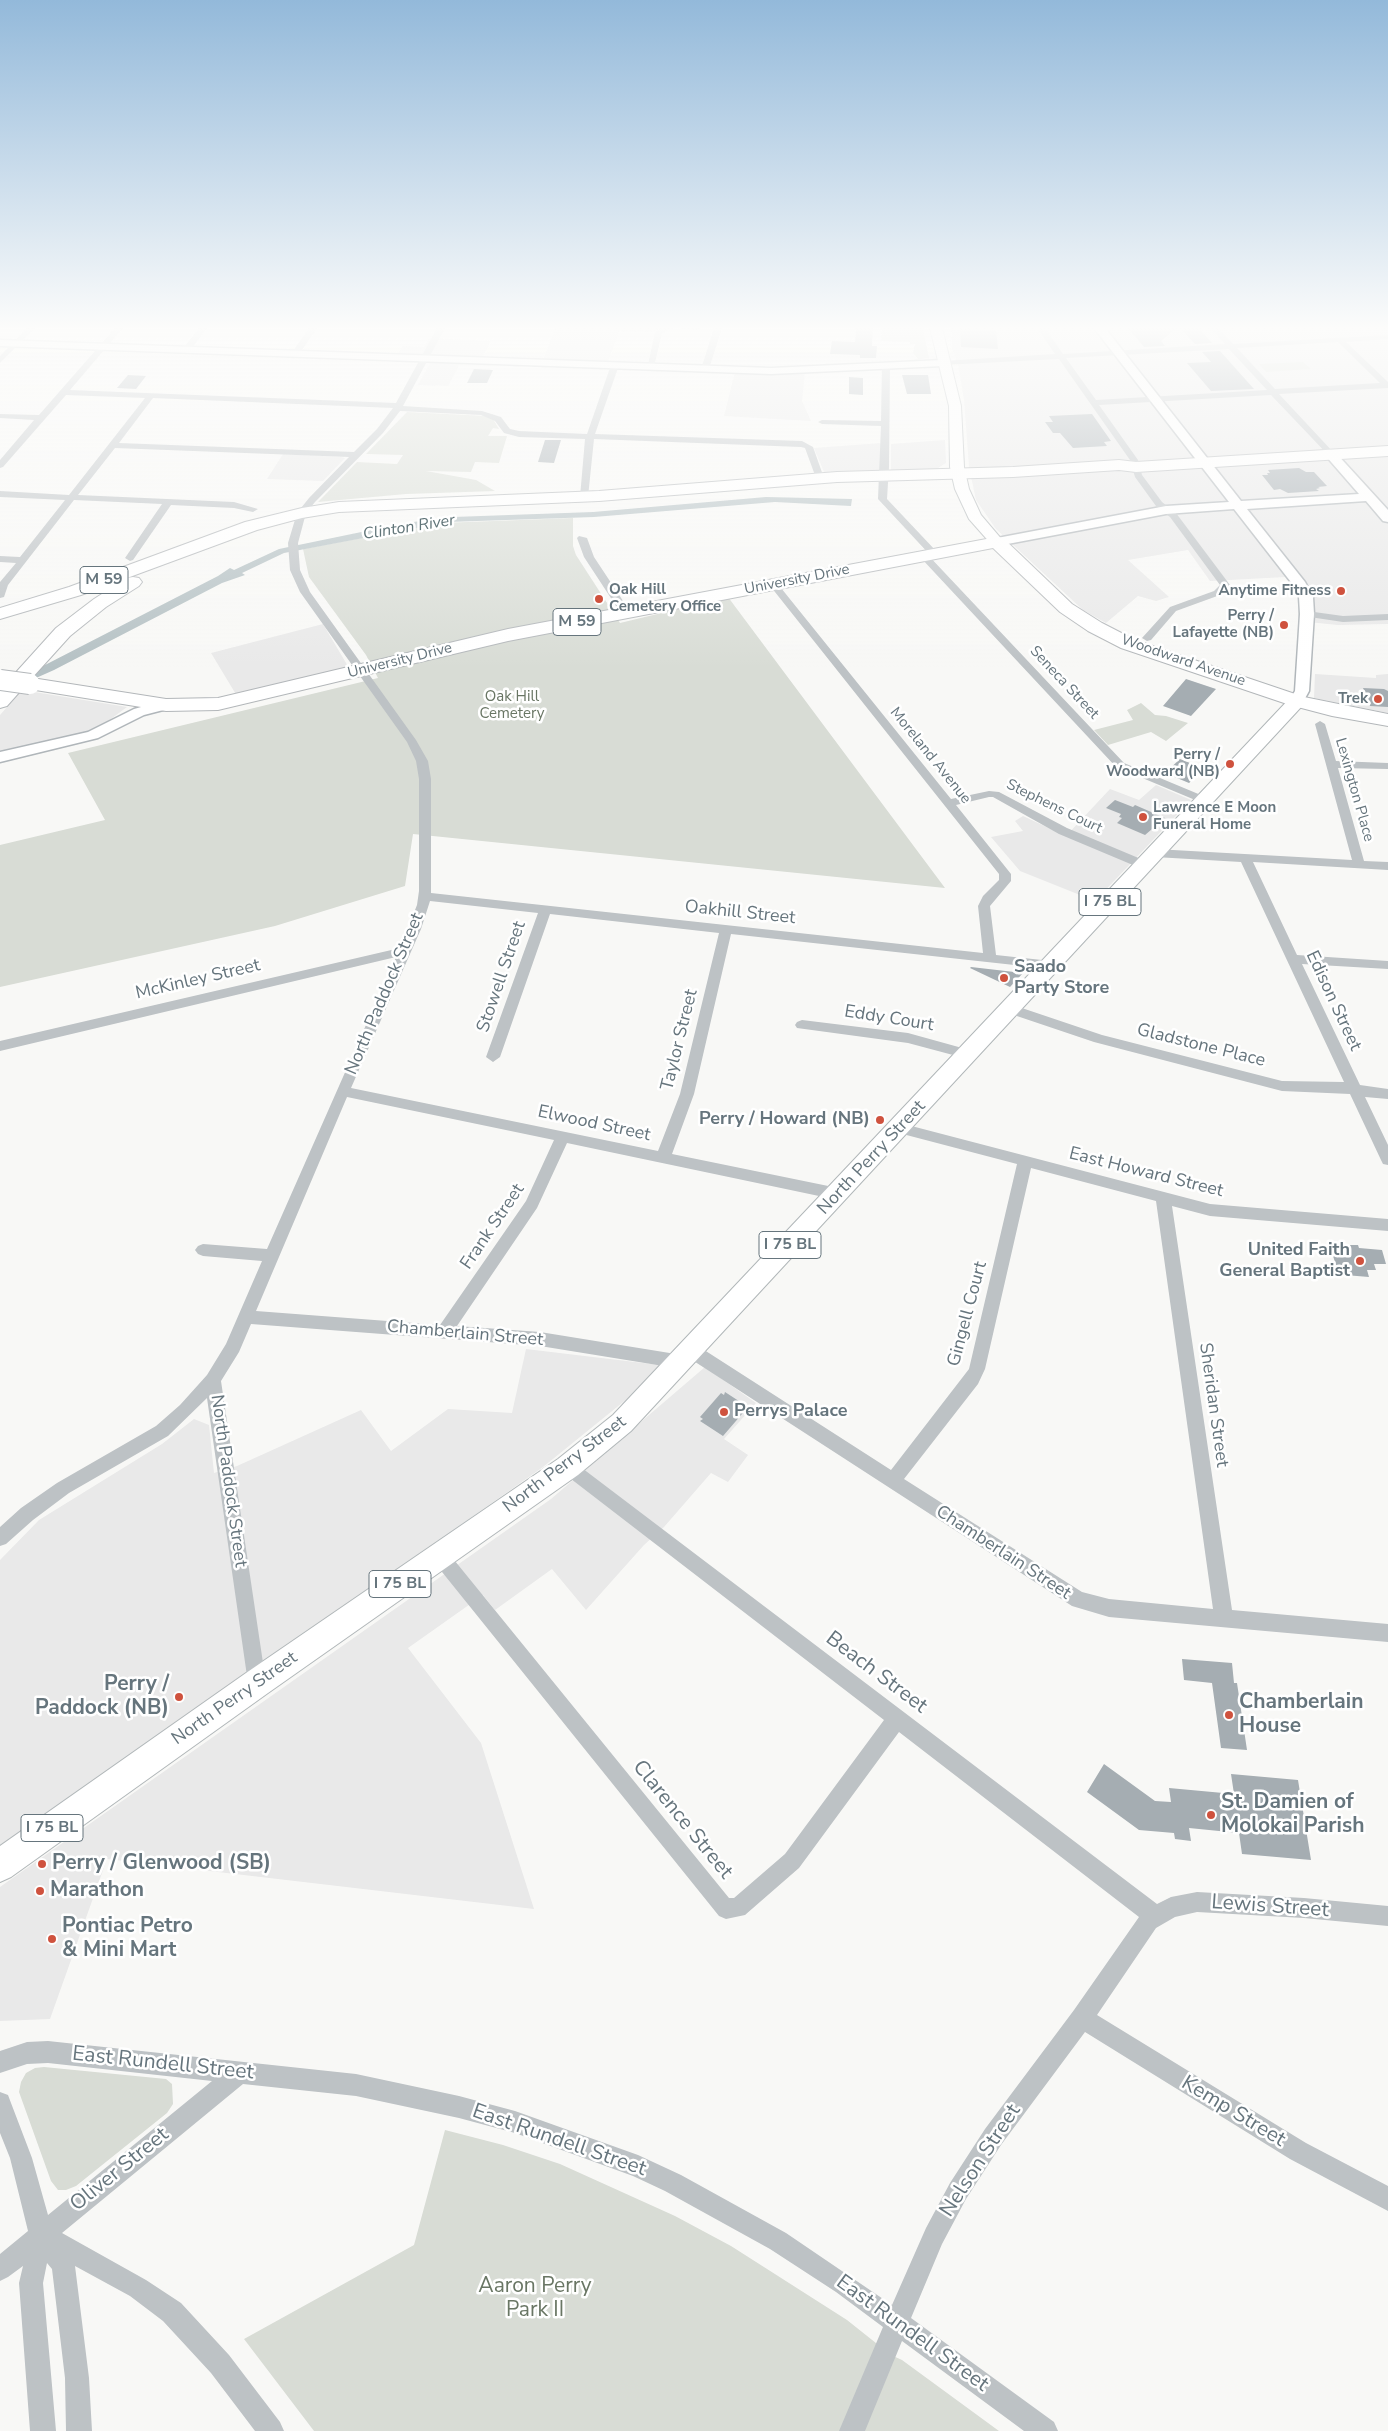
<!DOCTYPE html>
<style>
body{margin:0}
canvas{display:block;background:#f8f8f6}
</style>
<canvas width="1388" height="2431"></canvas>
<script>
const ctx = document.querySelector('canvas').getContext('2d');
ctx.lineJoin = 'round';
function fill(path, color) { ctx.fillStyle = color; ctx.fill(path, 'evenodd'); }
const shape = rows => new Path2D(rows.map(r => 'M' + r).join(''));
function trace(path, color, width, dash) { ctx.strokeStyle = color; ctx.lineWidth = width; ctx.lineCap = dash ? 'butt' : 'round'; ctx.setLineDash(dash || []); ctx.stroke(path); }
function drawText(font, color, halo, rows, align = 'center') {
  ctx.font = font + ' "Nunito Sans",sans-serif'; ctx.lineWidth = 5; ctx.setLineDash([]); ctx.textBaseline = 'middle'; ctx.strokeStyle = halo; ctx.fillStyle = color; for (const [text, x, y, turn = 0] of rows) {
    ctx.save(); ctx.translate(x, y); ctx.rotate((+turn || 0) * Math.PI / 180); ctx.textAlign = isNaN(turn) ? turn : align; if (halo) ctx.strokeText(text, 0, 0); ctx.fillText(text, 0, 0); ctx.restore();
  }
}
fill(shape([
 [556,328,663,328,651,332,619,331,608,362,543,359],
 [951,328,1388,328,1388,624,1338,625,1298,621,1298,599,1286,577,1210,581,1188,550,1128,560,1169,597,1156,601,1138,596,1106,623,1083,610,996,529,976,500,969,467,964,399,958,365,952,349],
 [429,338,491,341,480,362,461,362,448,386,418,385,433,357,397,355,403,346,424,347],
 [735,372,805,373,802,401,811,421,724,416],
 [945,440,946,463,935,470,891,470,891,444],
 [882,443,880,470,876,471,824,472,814,448],
 [283,454,341,457,345,458,323,481,267,479],
 [323,624,349,668,237,696,211,653],
 [1315,674,1376,678,1376,675,1388,674,1388,713,1314,698],
 [22,690,127,707,96,730,0,751,0,715],
 [1156,785,1191,800,1095,901,1020,871,991,837,1023,831,1015,821,1023,816,1066,836,1110,789,1139,800],
 [526,1349,660,1365,659,1373,543,1467,0,1849,0,1560,39,1520,162,1444,194,1419,209,1425,214,1473,237,1466,361,1410,391,1451,448,1409,512,1413],
 [705,1367,756,1403,724,1439,748,1455,728,1482,711,1473,664,1527,644,1545,586,1610,552,1569,495,1610,483,1595,408,1648,481,1743,534,1909,107,1859,50,2019,0,2021,0,1887,551,1499]
]), '#e9e9e9');
fill(shape([
 [882,328,923,328,929,358,897,362,918,359,913,353,915,344,910,344,910,342,881,341],
 [1303,362,1311,369,1266,372,1259,364],
 [407,412,486,416,493,419,499,429,493,428,488,436,507,436,499,463,475,462,471,472,426,471,476,480,495,491,406,494,318,502,357,462,397,464,403,455,366,454],
 [573,518,573,546,576,555,620,623,728,597,945,888,413,834,405,886,275,926,0,987,0,845,105,820,68,753,378,678,366,655,309,577,303,549,441,523],
 [1141,703,1155,715,1166,716,1188,723,1166,741,1151,732,1108,745,1094,730,1133,720,1127,710],
 [44,2067,166,2079,172,2084,173,2104,167,2113,76,2186,66,2190,58,2190,51,2181,19,2092,21,2082,26,2073,35,2068],
 [445,2130,503,2145,560,2164,675,2216,731,2246,847,2320,891,2355,902,2360,999,2431,314,2431,244,2339,414,2245]
]), '#d8dcd5');
fill(shape([
 [766,497,852,499,851,506,775,502,594,517,448,522,284,553,242,573,245,575,222,583,54,670,0,694,0,685,45,665,218,576,230,568,234,570,279,549,405,523,453,517,593,512]
]), '#b5c1c4');
fill(shape([
 [856,328,873,328,872,346,877,346,876,358,860,358,860,355,830,354,832,341,855,342],
 [1128,328,1177,328,1161,341,1165,346,1144,347],
 [1180,328,1199,328,1212,343,1195,344],
 [960,329,996,330,998,349,961,347],
 [1220,351,1254,389,1211,391,1187,363,1211,362,1202,352],
 [474,369,493,370,487,383,467,383],
 [128,375,146,376,136,389,117,388],
 [902,375,928,375,931,394,907,394],
 [849,377,863,378,863,395,849,394],
 [1092,414,1111,441,1104,442,1107,446,1073,448,1060,433,1053,433,1045,422,1053,422,1049,416],
 [545,440,561,440,554,463,538,462],
 [1299,468,1306,472,1314,472,1327,486,1318,487,1320,488,1316,489,1319,491,1288,493,1280,489,1274,490,1262,475,1268,475,1267,473,1270,473,1268,470],
 [1186,679,1216,689,1191,716,1163,706],
 [1363,688,1384,689,1388,691,1388,707,1370,706],
 [1180,759,1205,769,1189,783,1165,773],
 [1115,800,1133,807,1135,805,1165,818,1145,835,1117,823,1122,818,1119,817,1121,814,1106,808],
 [971,967,1023,973,1010,987,970,968],
 [1347,1245,1358,1245,1359,1248,1382,1250,1386,1264,1374,1264,1376,1270,1367,1270,1369,1277,1345,1275,1343,1268,1337,1268,1330,1247,1348,1248],
 [725,1392,748,1407,723,1436,700,1421,703,1419,700,1417,721,1393,724,1395],
 [1182,1659,1232,1663,1234,1683,1237,1683,1247,1750,1221,1748,1212,1683,1184,1680],
 [1104,1764,1155,1801,1171,1802,1169,1788,1234,1794,1231,1774,1298,1780,1311,1860,1242,1854,1239,1833,1189,1828,1191,1841,1175,1839,1174,1833,1139,1830,1087,1792]
]), '#a5adb2');
const secondary = shape([
 [1094,328,1105,328,1241,501,1359,494,1325,455,1331,451,1335,452,1388,510,1388,522,1383,521,1366,501,1247,509,1305,582,1313,597,1314,614,1309,691,1302,704,1297,706,1289,701,1295,691,1300,614,1299,597,1294,586,1234,509,1166,514,997,546,990,542,997,538,1166,506,1229,502,1094,328],
 [0,340,771,368,943,360,949,363,943,366,771,374,0,346,0,340],
 [166,700,174,705,171,708,144,715,98,738,0,762,0,752,88,732,134,709,166,700]
]);
const primary = shape([
 [930,328,942,328,961,406,964,467,969,489,981,515,1004,542,1002,545,992,545,969,519,955,489,950,467,949,406,930,328],
 [1297,696,1303,697,1305,701,1303,705,631,1431,578,1475,268,1693,11,1877,0,1882,0,1846,246,1673,558,1459,613,1415,1291,697,1297,696]
]);
const highway = shape([
 [1388,446,1388,456,1136,472,1119,470,1013,477,837,482,599,501,339,512,302,518,257,530,81,595,0,619,0,608,69,587,245,522,302,508,339,502,599,491,837,472,1013,467,1119,460,1136,462,1388,446],
 [997,537,1003,538,1072,604,1102,623,1135,640,1304,697,1388,714,1388,726,1332,716,1290,705,1121,648,1088,631,1060,612,993,548,508,641,218,710,166,711,23,688,7,706,0,708,0,690,56,628,94,599,127,578,133,577,139,578,142,582,139,586,106,607,70,636,32,678,166,699,218,698,508,629,997,537]
]);
trace(secondary, '#b0b6ba', 3);
trace(primary, '#b1b7b9', 2);
trace(highway, '#b3b7ba', 2);
fill(shape([
 [27,328,35,328,0,363,0,356,27,328],
 [115,328,123,328,70,390,396,403,437,328,445,328,403,406,482,411,501,417,510,429,519,431,587,434,611,365,615,363,619,365,595,434,802,441,813,447,824,478,823,480,816,478,805,448,801,447,594,439,588,497,584,500,580,497,585,439,519,437,504,433,495,421,481,415,400,411,383,433,315,502,306,513,298,543,300,570,310,592,416,740,428,761,431,779,431,893,983,953,978,906,983,896,999,880,999,874,771,587,771,583,774,582,777,583,951,799,989,791,999,792,1067,828,1148,862,1150,865,1148,868,1140,868,1059,834,993,797,989,797,956,805,1011,874,1011,881,990,906,996,955,1051,961,1057,965,1056,968,1051,969,731,934,694,1094,672,1154,838,1188,843,1190,845,1194,843,1198,838,1200,567,1143,537,1208,457,1326,540,1332,682,1355,688,1357,690,1362,688,1367,682,1369,540,1346,251,1324,239,1352,221,1381,266,1683,264,1690,257,1692,250,1690,248,1683,207,1398,168,1436,69,1493,33,1520,6,1544,0,1546,0,1527,21,1508,57,1483,156,1426,180,1405,207,1375,226,1344,262,1261,203,1256,198,1254,195,1250,198,1246,203,1244,267,1249,396,957,0,1051,0,1041,400,948,417,905,419,891,419,779,416,761,407,742,300,592,290,570,288,543,297,513,309,498,349,457,115,448,78,495,234,502,258,509,253,512,234,508,171,505,133,560,130,561,125,558,162,504,74,500,8,585,4,597,0,598,0,582,16,563,0,562,0,556,20,557,65,500,0,497,0,491,69,495,145,398,66,395,3,467,0,468,0,460,34,420,0,418,0,414,39,415,115,328],
 [153,398,393,408,377,429,354,452,119,443,153,398],
 [430,901,538,913,486,1057,493,1062,500,1057,550,914,719,933,680,1094,658,1151,351,1088,421,929,430,901],
 [347,1097,554,1140,526,1201,440,1325,256,1311,347,1097],
 [199,328,207,328,189,352,183,352,182,350,199,328],
 [309,328,317,328,298,356,292,356,291,354,309,328],
 [662,328,673,328,662,333,654,367,647,369,655,332,662,328],
 [681,328,700,328,696,330,681,328],
 [714,328,722,328,709,369,705,371,701,369,714,328],
 [1037,328,1045,328,1063,354,1225,344,1210,328,1218,328,1233,344,1388,335,1388,339,1346,342,1388,382,1388,388,1279,394,1334,453,1334,457,1331,458,1271,395,1099,405,1138,460,1142,475,1162,502,1176,513,1230,585,1220,595,1176,611,1151,640,1147,641,1142,638,1170,607,1214,591,1220,585,1170,517,1156,506,1135,477,1130,460,1059,359,943,365,939,363,943,361,1055,354,1037,328],
 [1338,342,1380,383,1275,389,1237,348,1338,342],
 [1229,349,1267,390,1096,400,1066,358,1229,349],
 [886,364,890,366,889,467,887,499,937,552,937,556,931,556,878,499,881,426,822,424,818,422,822,420,881,421,882,366,886,364],
 [579,536,587,538,594,557,631,613,630,615,622,615,584,557,577,538,579,536],
 [921,554,927,554,1124,763,1208,798,1208,802,1200,802,1116,767,921,558,921,554],
 [1307,611,1343,616,1388,614,1388,620,1343,622,1303,616,1302,614,1307,611],
 [1320,721,1325,724,1336,761,1388,763,1388,769,1338,768,1364,861,1388,862,1388,870,1253,862,1297,955,1388,961,1388,969,1302,964,1360,1085,1388,1089,1388,1099,1365,1097,1388,1145,1388,1165,1383,1164,1381,1160,1350,1094,1282,1091,1094,1042,1005,1012,1003,1009,1010,1004,1102,1035,1282,1081,1344,1082,1241,862,1155,857,1149,853,1155,849,1352,860,1315,724,1320,721],
 [802,1020,908,1033,973,1051,975,1054,968,1059,908,1043,797,1028,795,1025,797,1022,802,1020],
 [900,1123,1210,1204,1388,1219,1388,1231,1210,1216,1172,1206,1232,1610,1388,1624,1388,1642,1109,1617,1072,1606,686,1356,684,1351,686,1346,692,1344,698,1346,891,1470,969,1369,1017,1164,895,1132,893,1128,895,1124,900,1123],
 [1031,1168,1156,1201,1213,1609,1109,1599,1082,1592,904,1479,978,1384,985,1369,1031,1168],
 [568,1459,574,1462,1157,1904,1171,1897,1197,1892,1304,1898,1388,1906,1388,1926,1304,1918,1197,1912,1175,1917,1156,1928,1097,2015,1306,2143,1388,2186,1388,2211,1290,2159,1085,2032,1001,2145,966,2199,942,2244,911,2318,1054,2422,1058,2431,1024,2431,902,2341,865,2431,839,2431,883,2327,836,2292,770,2249,665,2191,633,2176,515,2133,459,2118,356,2096,243,2084,62,2233,146,2280,181,2303,229,2355,280,2422,284,2431,255,2431,211,2373,163,2321,130,2296,75,2266,89,2378,92,2431,66,2431,65,2378,52,2269,47,2263,43,2283,56,2431,30,2431,19,2283,23,2266,8,2277,0,2281,0,2254,28,2231,10,2158,0,2133,0,2092,8,2095,11,2103,32,2158,48,2215,212,2081,48,2063,27,2064,0,2073,0,2051,27,2042,48,2041,356,2074,459,2096,515,2111,638,2155,681,2175,786,2233,892,2305,926,2228,950,2183,985,2129,1074,2010,1139,1917,899,1732,799,1868,745,1915,726,1919,719,1916,434,1562,431,1556,434,1550,440,1548,446,1550,729,1898,734,1898,785,1854,884,1720,562,1472,559,1467,562,1462,568,1459]
]), '#bdc2c5');
fill(secondary, '#fff');
fill(primary, '#fff');
fill(highway, '#fff');
const highwayBridge = shape([
 [0,680,30,684]
]);
trace(highwayBridge, '#b3b7ba', 22, []);
trace(highwayBridge, '#fff', 20);
const sky = ctx.createLinearGradient(0, 0, 0, 669);
sky.addColorStop(0, '#93b9da');
sky.addColorStop(0.49, '#fcfcfb');
sky.addColorStop(1, '#fcfcfb00');
ctx.fillStyle = sky;
ctx.fillRect(0, 0, 1388, 669);
for (const [x, y, r, color] of [
 [1341,591,5,"#cf523e"],
 [599,599,5,"#cf523e"],
 [1284,625,5,"#cf523e"],
 [1378,699,5,"#cf523e"],
 [1230,764,5,"#cf523e"],
 [1143,817,5,"#cf523e"],
 [1004,978,5,"#cf523e"],
 [880,1120,5,"#cf523e"],
 [1360,1261,5,"#cf523e"],
 [724,1412,5,"#cf523e"],
 [179,1697,5,"#cf523e"],
 [1229,1715,5,"#cf523e"],
 [1211,1815,5,"#cf523e"],
 [42,1864,5,"#cf523e"],
 [40,1891,5,"#cf523e"],
 [52,1939,5,"#cf523e"]
]) { const dot = new Path2D(); dot.arc(x, y, r, 0, 2 * Math.PI); ctx.fillStyle = color; ctx.fill(dot); trace(dot, '#fff', 2); }
drawText('15px', '#66757d', '#fff', [
 ["University Drive",797,580,-11],
 ["University Drive",400,661,-14],
 ["Woodward Avenue",1183,661,19],
 ["Seneca Street",1064,683,47],
 ["Moreland Avenue",930,756,51],
 ["Lexington Place",1354,790,74],
 ["Stephens Court",1054,807,26]
]);
drawText('bold 15px', '#66757d', '#fff', [
 ["Oak Hill",609,590,"left"],
 ["Cemetery Office",609,607,"left"],
 ["Anytime Fitness",1331,591],
 ["Perry /",1274,616],
 ["Lafayette (NB)",1274,633],
 ["Trek",1368,699],
 ["Perry /",1220,755],
 ["Woodward (NB)",1220,772],
 ["Lawrence E Moon",1153,808,"left"],
 ["Funeral Home",1153,825,"left"]
], 'right');
drawText('15px', '#697664', '#fff', [
 ["Oak Hill",512,697],
 ["Cemetery",512,714]
]);
drawText('italic 16px', '#607478', '#fff', [
 ["Clinton River",409,528,-9]
]);
for (const [x, y, w] of [
 [104,580,48],
 [577,622,48],
 [1110,902,62],
 [790,1245,62],
 [400,1584,62],
 [52,1828,62]
]) { const box = new Path2D(); box.roundRect(x - w / 2, y - 13.5, w, 27, 4); ctx.fillStyle = '#fff'; ctx.fill(box); trace(box, '#66757d', 1); }
drawText('bold 16px', '#66757d', null, [
 ["M 59",104,580],
 ["M 59",577,622],
 ["I 75 BL",1110,902],
 ["I 75 BL",790,1245],
 ["I 75 BL",400,1584],
 ["I 75 BL",52,1828]
]);
drawText('18px', '#66757d', '#fff', [
 ["Oakhill Street",740,913,6],
 ["Stowell Street",502,977,-71],
 ["McKinley Street",198,980,-13],
 ["North Paddock Street",385,994,-67],
 ["Edison Street",1333,1001,65],
 ["Eddy Court",889,1019,9],
 ["Taylor Street",680,1040,-76],
 ["Gladstone Place",1201,1046,14],
 ["Elwood Street",594,1124,12],
 ["North Perry Street",872,1158,-47],
 ["East Howard Street",1146,1173,14],
 ["Frank Street",493,1227,-56],
 ["Gingell Court",968,1314,-75],
 ["Chamberlain Street",465,1334,5],
 ["Sheridan Street",1213,1405,82],
 ["North Perry Street",565,1465,-37],
 ["North Paddock Street",228,1481,82],
 ["Chamberlain Street",1003,1553,33],
 ["North Perry Street",235,1699,-35]
]);
drawText('bold 18px', '#66757d', '#fff', [
 ["Saado",1014,968],
 ["Party Store",1014,989],
 ["Perry / Howard (NB)",870,1120,"right"],
 ["United Faith",1350,1251,"right"],
 ["General Baptist",1350,1272,"right"],
 ["Perrys Palace",734,1412]
], 'left');
drawText('21px', '#66757d', '#fff', [
 ["Beach Street",876,1673,37],
 ["Clarence Street",682,1820,51],
 ["Lewis Street",1270,1907,4],
 ["East Rundell Street",163,2064,6],
 ["Kemp Street",1233,2112,31],
 ["East Rundell Street",559,2141,19],
 ["Nelson Street",981,2161,-57],
 ["Oliver Street",120,2170,-39],
 ["East Rundell Street",912,2334,36]
]);
drawText('bold 21px', '#66757d', '#fff', [
 ["Perry /",169,1685,"right"],
 ["Paddock (NB)",169,1709,"right"],
 ["Chamberlain",1239,1703],
 ["House",1239,1727],
 ["St. Damien of",1221,1803],
 ["Molokai Parish",1221,1827],
 ["Perry / Glenwood (SB)",52,1864],
 ["Marathon",50,1891],
 ["Pontiac Petro",62,1927],
 ["& Mini Mart",62,1951]
], 'left');
drawText('21px', '#697664', '#fff', [
 ["Aaron Perry",535,2287],
 ["Park II",535,2311]
]);
</script>
